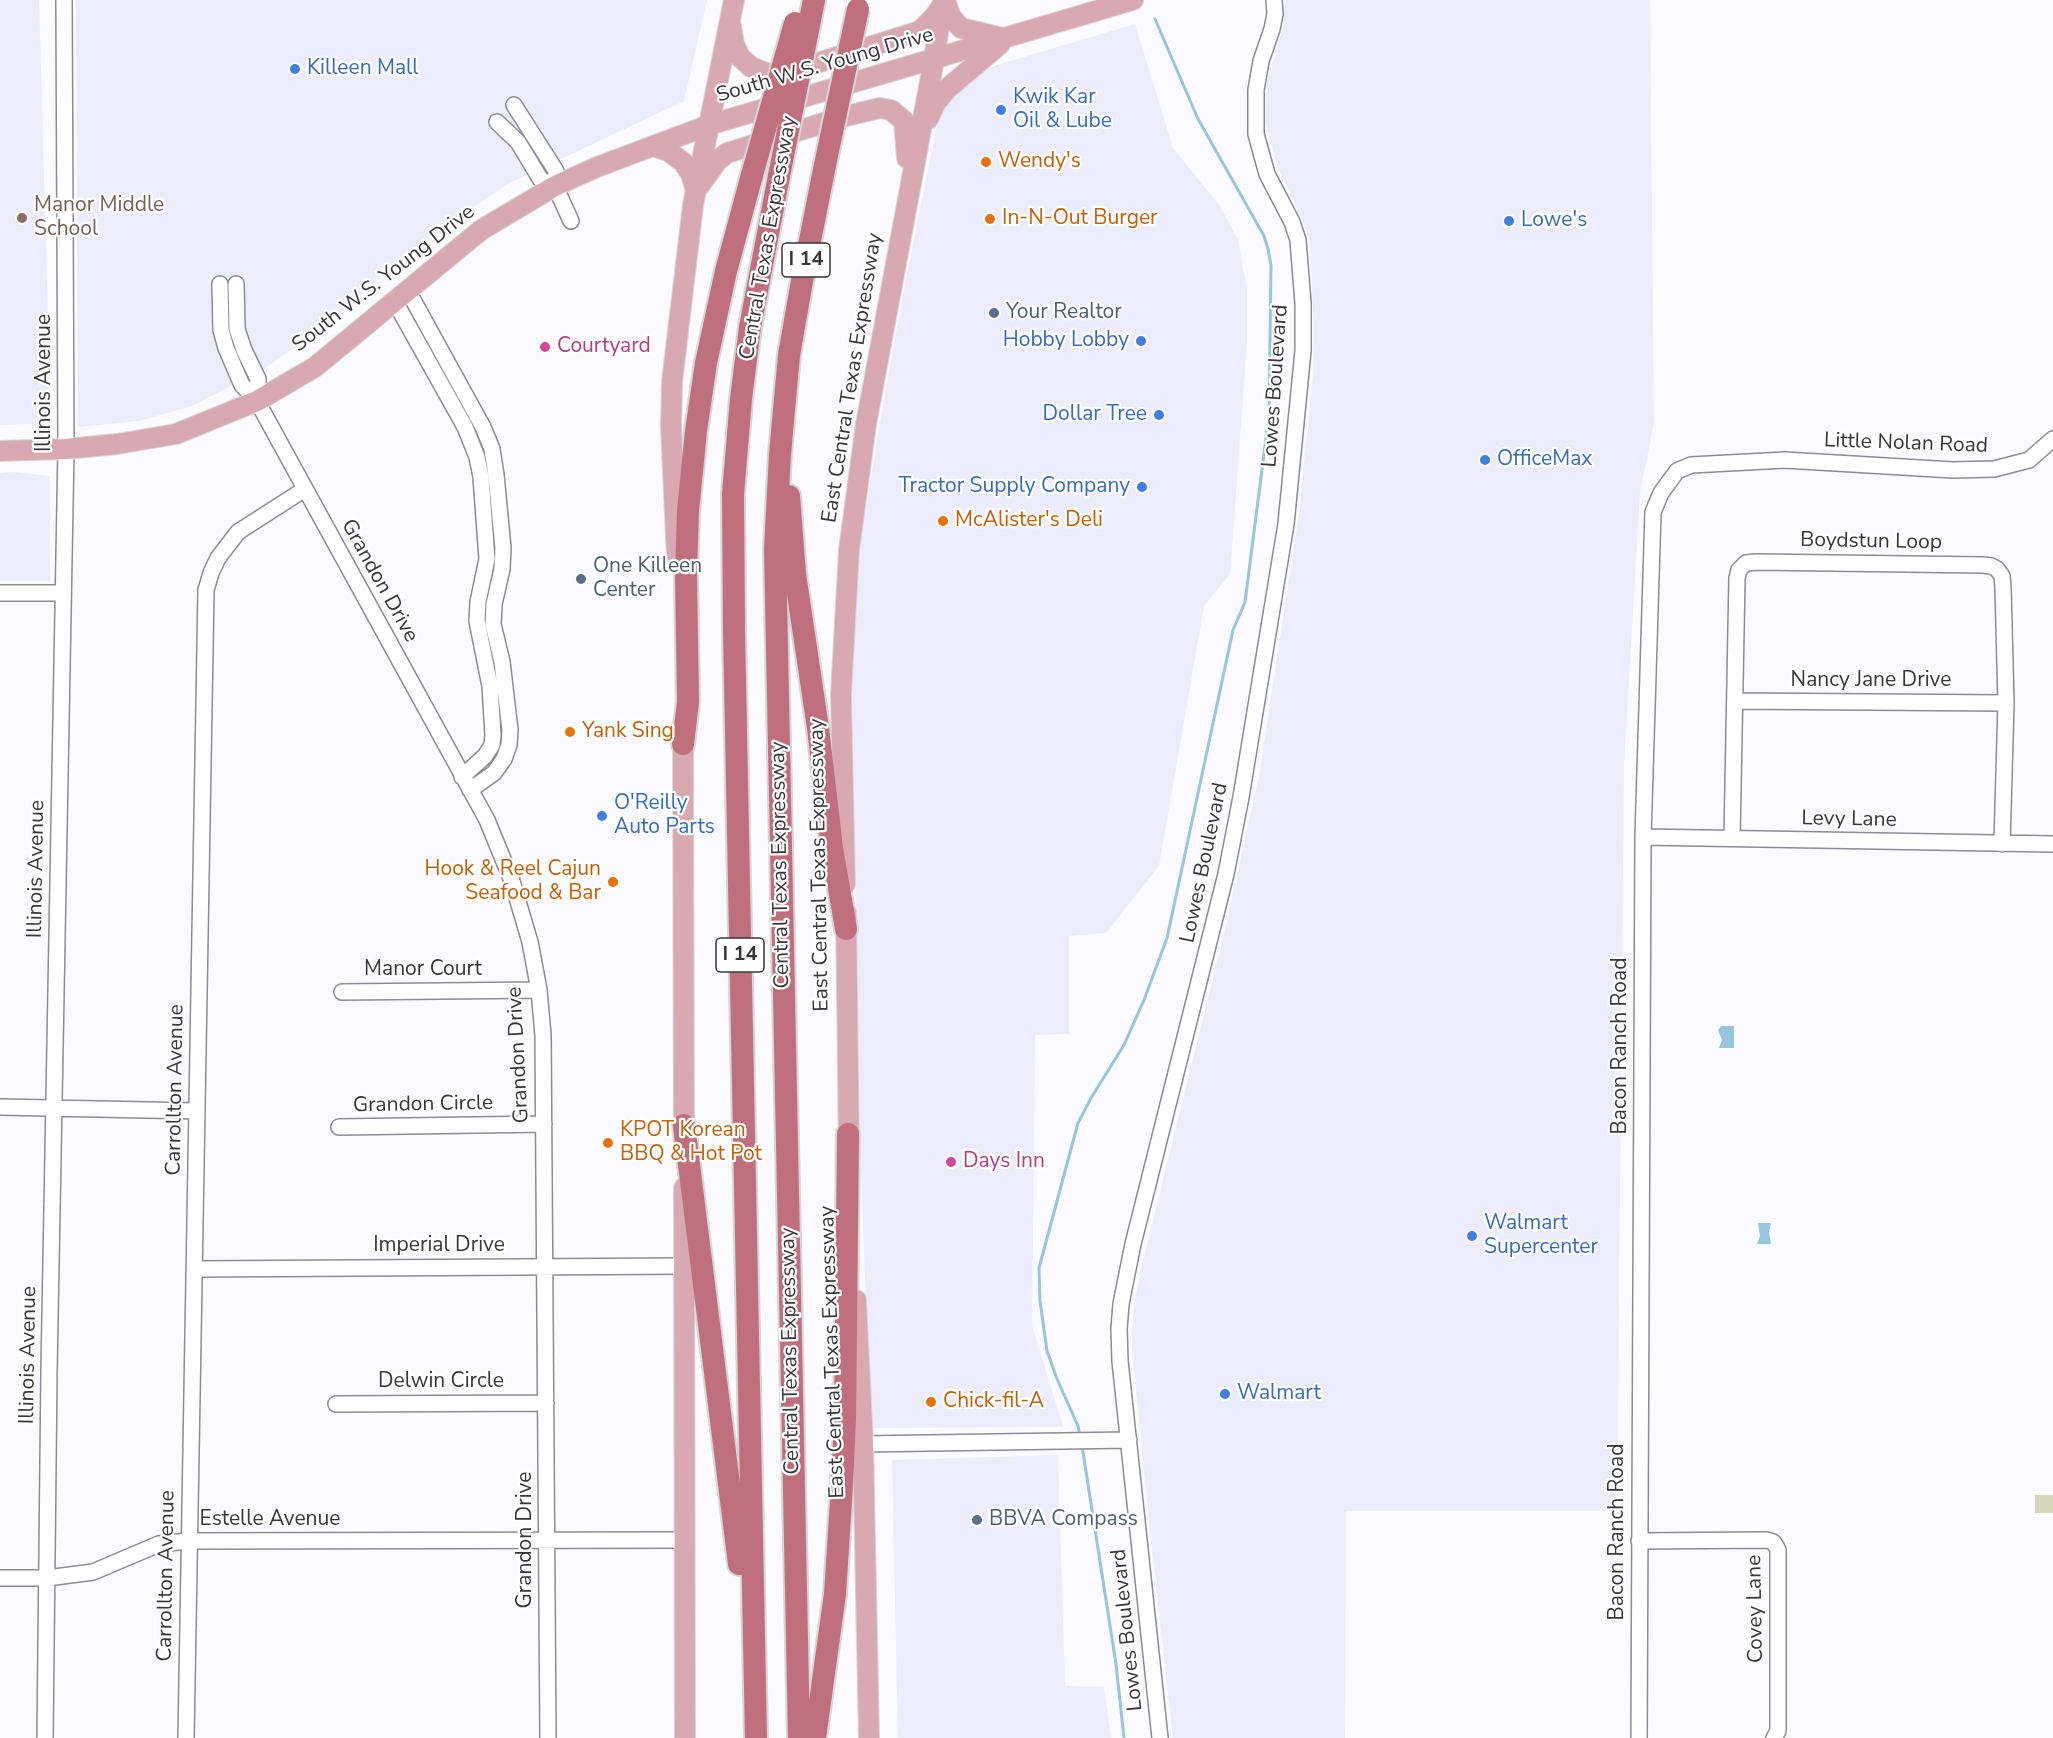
<!DOCTYPE html>
<style>
body{margin:0}
canvas{display:block;background:#fafaff}
</style>
<canvas width="2053" height="1738"></canvas>
<script>
const ctx = document.querySelector('canvas').getContext('2d');
ctx.lineJoin = 'round';
function fill(path, color) { ctx.fillStyle = color; ctx.fill(path, 'evenodd'); }
const shape = rows => new Path2D(rows.map(r => 'M' + r).join(''));
function trace(path, color, width, dash) { ctx.strokeStyle = color; ctx.lineWidth = width; ctx.lineCap = dash ? 'butt' : 'round'; ctx.setLineDash(dash || []); ctx.stroke(path); }
function drawText(font, color, halo, rows, align = 'center') {
  ctx.font = font + ' "Nunito Sans",sans-serif'; ctx.lineWidth = 4.5; ctx.setLineDash([]); ctx.textBaseline = 'middle'; ctx.strokeStyle = halo; ctx.fillStyle = color; for (const [text, x, y, turn = 0] of rows) {
    ctx.save(); ctx.translate(x, y); ctx.rotate((+turn || 0) * Math.PI / 180); ctx.textAlign = isNaN(turn) ? turn : align; if (halo) ctx.strokeText(text, 0, 0); ctx.fillText(text, 0, 0); ctx.restore();
  }
}
fill(shape([
 [0,0,39,0,51,423,0,425],
 [76,0,707,0,684,101,508,184,415,247,325,326,268,366,246,378,192,406,139,421,78,427],
 [1287,0,1650,0,1654,423,1640,492,1624,764,1617,1511,1346,1511,1345,1738,1173,1738,1149,1522,1132,1347,1133,1313,1140,1273,1225,930,1259,776,1298,520,1313,376,1314,334,1310,242,1303,221,1278,168,1266,124,1267,82,1284,25,1284,10],
 [1135,24,1173,148,1220,206,1238,240,1247,289,1247,342,1230,574,1204,606,1159,866,1106,933,1069,936,1069,1034,1035,1035,1032,1325,1063,1427,871,1428,861,1175,852,681,854,598,858,553,898,321,935,134,941,114,948,101,970,77,987,68],
 [14,472,50,476,50,581,0,581,0,473],
 [1058,1455,1065,1686,1104,1687,1111,1738,898,1738,892,1460]
]), '#edecfc');
fill(shape([
 [2035,1495,2053,1495,2053,1513,2035,1513]
]), '#d4d6b7');
fill(shape([
 [1721,1026,1734,1026,1734,1048,1719,1048,1722,1040,1718,1030],
 [1758,1223,1771,1223,1769,1232,1771,1244,1757,1244,1760,1236]
]), '#96c6e0');
trace(shape([
 [1080,1437,1078,1426,1057,1379,1047,1351,1040,1301,1039,1268,1078,1123,1091,1098,1124,1045,1144,1000,1167,938,1233,630,1245,602,1269,415,1271,266,1268,249,1264,236,1198,119,1155,19],
 [1082,1446,1116,1664,1124,1738]
]), '#96c6e0', 3);
const minor = shape([
 [514,105,556,171,555,186,571,221],
 [497,122,518,142,541,180,555,186],
 [220,284,221,330,226,348,238,376,242,385,257,401,487,820,512,881,530,942,539,990,543,1035,548,1738],
 [236,284,237,329,244,350,258,379,257,401],
 [407,289,483,427,492,449,496,475,503,548,502,569,494,604,493,624,502,662,510,730,509,745,504,759,494,773,470,790],
 [394,300,465,427,477,457,481,477,487,559,478,602,477,621,490,686,493,735,492,745,485,756,462,777],
 [0,593,63,593],
 [1735,701,2006,703],
 [1643,837,2053,844],
 [1732,838,1737,578,1739,570,1746,563,1756,562,1983,565,1991,566,1997,569,2002,576,2003,587,2006,703,2002,844],
 [342,992,539,990],
 [0,1107,196,1111],
 [339,1127,544,1124],
 [195,1269,684,1266],
 [336,1404,546,1403],
 [863,1444,1129,1440],
 [1639,1541,1767,1540,1773,1542,1776,1546,1778,1550,1778,1731,1774,1738],
 [0,1578,47,1578,93,1572,159,1544,188,1541,684,1540],
 [45,1738,49,1371,66,449,64,0],
 [186,1738,206,590,211,573,218,558,238,532,305,489],
 [1160,1738,1120,1361,1119,1329,1121,1304,1133,1244,1226,874,1241,797,1286,524,1303,351,1303,303,1298,240,1292,222,1267,174,1256,134,1256,90,1261,61,1272,29,1275,14,1274,0],
 [1639,1738,1643,837,1653,512,1661,493,1677,471,1691,465,1785,460,1953,470,1994,469,2029,460,2053,439]
]);
const major = shape([
 [945,0,951,17,961,28,1003,38],
 [731,26,734,44,740,57,751,67,764,72,770,75,782,74,920,31,935,16,941,7],
 [928,119,936,102,948,88,1000,44],
 [653,146,668,151,683,162,691,174,696,191],
 [700,185,718,160,727,153,846,116,880,108,891,110,904,121,907,158],
 [0,451,66,449,117,444,176,434,257,401,315,367,481,230,555,186,597,167,709,125,1133,0],
 [677,559,671,427,672,382,693,205,734,0],
 [683,729,684,1141],
 [845,884,841,694,849,550,866,424,934,60,943,0],
 [846,913,849,1148],
 [684,1188,685,1738],
 [856,1300,863,1444,869,1738]
]);
const highway = shape([
 [809,25,814,0],
 [789,496,795,574,818,728,832,848,846,929],
 [683,744,688,702,686,575,688,511,696,431,706,363,726,271,752,175],
 [684,1125,739,1564],
 [756,1738,734,631,733,494,741,399,750,327,779,176],
 [799,1738,775,549,780,454,789,355,802,281,825,165],
 [815,1738,835,1594,842,1485,845,1419,848,1134]
]);
trace(minor, '#8c8b97', 18);
trace(major, '#d7d7d8', 22);
trace(highway, '#d7d7d8', 26);
trace(minor, '#fff', 15);
trace(major, '#d9a9b1', 20);
trace(highway, '#c0707d', 22);
const highwayBridge = shape([
 [825,165,858,9],
 [752,175,795,23],
 [779,176,809,25]
]);
trace(highwayBridge, '#d7d7d8', 26, []);
trace(highwayBridge, '#c0707d', 22);
for (const [x, y, r, color] of [
 [295,69,6,"#3f7fe0"],
 [1001,110,6,"#3f7fe0"],
 [986,162,6,"#e8710a"],
 [22,218,6,"#8d6e63"],
 [990,219,6,"#e8710a"],
 [1509,221,6,"#3f7fe0"],
 [994,313,6,"#5c6f8a"],
 [1141,341,6,"#3f7fe0"],
 [545,347,6,"#d1479c"],
 [1159,415,6,"#3f7fe0"],
 [1485,460,6,"#3f7fe0"],
 [1142,487,6,"#3f7fe0"],
 [943,521,6,"#e8710a"],
 [581,579,6,"#5c6f8a"],
 [570,732,6,"#e8710a"],
 [602,816,6,"#3f7fe0"],
 [613,882,6,"#e8710a"],
 [608,1143,6,"#e8710a"],
 [951,1162,6,"#d1479c"],
 [1472,1236,6,"#3f7fe0"],
 [1225,1394,6,"#3f7fe0"],
 [931,1402,6,"#e8710a"],
 [977,1520,6,"#5c6f8a"]
]) { const dot = new Path2D(); dot.arc(x, y, r, 0, 2 * Math.PI); ctx.fillStyle = color; ctx.fill(dot); trace(dot, '#fff', 2); }
for (const [x, y, w] of [
 [806,260,48],
 [740,955,48]
]) { const box = new Path2D(); box.roundRect(x - w / 2, y - 17, w, 34, 4.5); ctx.fillStyle = '#fff'; ctx.fill(box); trace(box, '#37373c', 1.5); }
drawText('bold 20px', '#37373c', null, [
 ["I 14",806,260],
 ["I 14",740,955]
]);
drawText('21px', '#37373c', '#fff', [
 ["South W.S. Young Drive",825,66,-16],
 ["Central Texas Expressway",769,238,-80],
 ["South W.S. Young Drive",384,279,-38],
 ["East Central Texas Expressway",853,378,-81],
 ["Illinois Avenue",45,383,-90],
 ["Lowes Boulevard",1276,386,-86],
 ["Little Nolan Road",1906,444,2],
 ["Boydstun Loop",1871,542,1],
 ["Grandon Drive",379,581,61],
 ["Nancy Jane Drive",1871,681],
 ["Levy Lane",1849,820,1],
 ["Lowes Boulevard",1205,863,-78],
 ["Central Texas Expressway",781,865,-91],
 ["East Central Texas Expressway",820,865,-91],
 ["Illinois Avenue",37,869,-89],
 ["Manor Court",423,970],
 ["Bacon Ranch Road",1621,1046,-90],
 ["Grandon Drive",519,1055,-93],
 ["Carrollton Avenue",176,1090,-89],
 ["Grandon Circle",423,1105,-1],
 ["Imperial Drive",439,1246],
 ["Central Texas Expressway",791,1351,-91],
 ["East Central Texas Expressway",833,1352,-92],
 ["Illinois Avenue",29,1355,-89],
 ["Delwin Circle",441,1382],
 ["Estelle Avenue",270,1520],
 ["Bacon Ranch Road",1618,1532,-90],
 ["Grandon Drive",526,1540,-90],
 ["Carrollton Avenue",167,1576,-89],
 ["Covey Lane",1756,1609,-91],
 ["Lowes Boulevard",1128,1630,-96]
]);
drawText('21px', '#366cbe', '#fff', [
 ["Killeen Mall",307,69],
 ["Kwik Kar",1013,98],
 ["Oil & Lube",1013,122],
 ["Lowe's",1521,221],
 ["Hobby Lobby",1129,341,"right"],
 ["Dollar Tree",1147,415,"right"],
 ["OfficeMax",1497,460],
 ["Tractor Supply Company",1130,487,"right"],
 ["O'Reilly",614,804],
 ["Auto Parts",614,828],
 ["Walmart",1484,1224],
 ["Supercenter",1484,1248],
 ["Walmart",1237,1394]
], 'left');
drawText('21px', '#c56008', '#fff', [
 ["Wendy's",998,162],
 ["In-N-Out Burger",1002,219],
 ["McAlister's Deli",955,521],
 ["Yank Sing",582,732],
 ["Hook & Reel Cajun",601,870,"right"],
 ["Seafood & Bar",601,894,"right"],
 ["KPOT Korean",620,1131],
 ["BBQ & Hot Pot",620,1155],
 ["Chick-fil-A",943,1402]
], 'left');
drawText('21px', '#785e54', '#fff', [
 ["Manor Middle",34,206],
 ["School",34,230]
], 'left');
drawText('21px', '#4e5e75', '#fff', [
 ["Your Realtor",1006,313],
 ["One Killeen",593,567],
 ["Center",593,591],
 ["BBVA Compass",989,1520]
], 'left');
drawText('21px', '#b23c85', '#fff', [
 ["Courtyard",557,347],
 ["Days Inn",963,1162]
], 'left');
</script>
